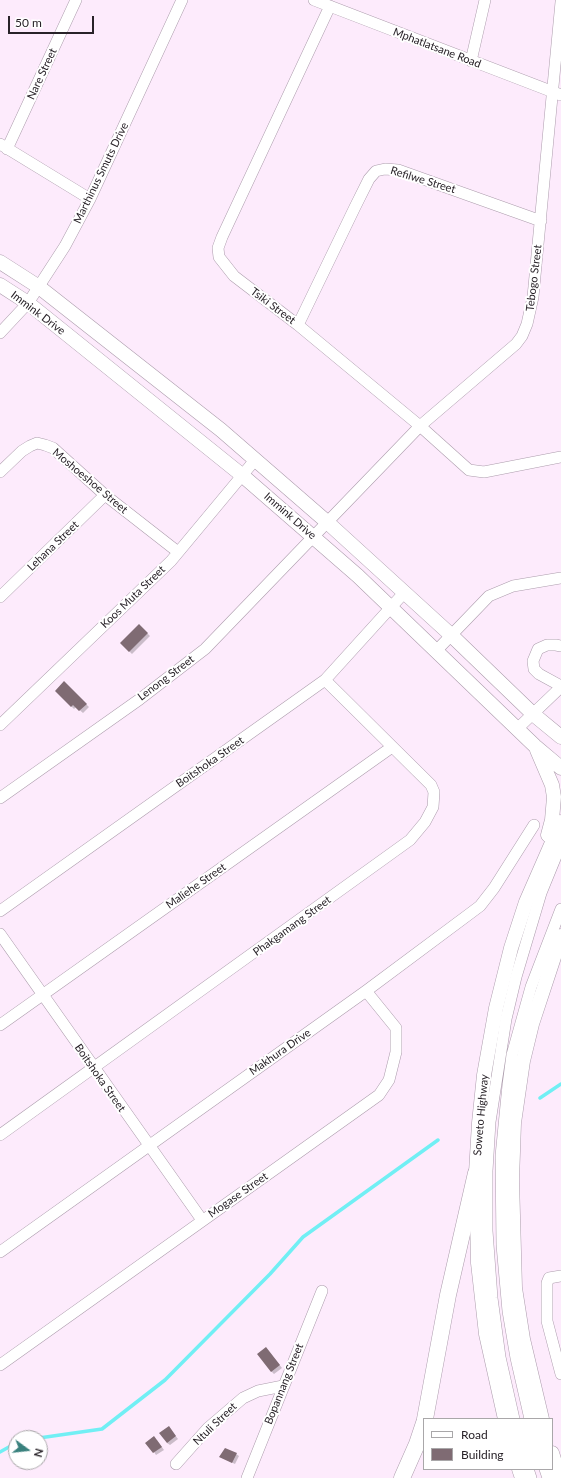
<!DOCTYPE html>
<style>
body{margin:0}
#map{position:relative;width:561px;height:1478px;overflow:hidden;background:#fdebfc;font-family:Lato,sans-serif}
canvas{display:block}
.legend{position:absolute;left:423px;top:1418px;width:130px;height:52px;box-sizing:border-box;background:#fff;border:1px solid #a9a7a9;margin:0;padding:5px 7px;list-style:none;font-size:12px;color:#282228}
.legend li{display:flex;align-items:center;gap:8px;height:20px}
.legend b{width:20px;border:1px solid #a9a7a9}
.north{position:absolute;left:8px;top:1430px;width:40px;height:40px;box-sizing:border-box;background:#fff;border:1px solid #a9a7a9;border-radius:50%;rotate:105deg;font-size:11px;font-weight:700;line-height:16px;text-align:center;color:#282228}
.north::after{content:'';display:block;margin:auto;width:14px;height:18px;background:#39817d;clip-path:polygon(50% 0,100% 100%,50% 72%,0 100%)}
.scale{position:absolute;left:8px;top:16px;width:86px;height:18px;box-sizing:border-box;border:2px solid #282228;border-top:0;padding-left:5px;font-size:12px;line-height:14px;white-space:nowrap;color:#282228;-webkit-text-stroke:3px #fff;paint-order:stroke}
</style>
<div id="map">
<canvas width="561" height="1478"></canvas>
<ul class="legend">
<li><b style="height:5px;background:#fff"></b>Road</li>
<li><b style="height:11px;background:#7f6b73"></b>Building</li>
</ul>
<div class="north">N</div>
<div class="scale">50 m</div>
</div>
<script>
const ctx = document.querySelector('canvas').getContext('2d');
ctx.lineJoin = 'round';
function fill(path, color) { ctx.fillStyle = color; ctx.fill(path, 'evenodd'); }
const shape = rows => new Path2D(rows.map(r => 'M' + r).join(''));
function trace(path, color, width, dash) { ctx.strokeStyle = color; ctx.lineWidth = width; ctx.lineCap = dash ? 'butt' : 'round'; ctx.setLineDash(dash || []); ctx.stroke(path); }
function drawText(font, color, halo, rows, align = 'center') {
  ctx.font = font + ' Lato,sans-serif'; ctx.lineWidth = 4; ctx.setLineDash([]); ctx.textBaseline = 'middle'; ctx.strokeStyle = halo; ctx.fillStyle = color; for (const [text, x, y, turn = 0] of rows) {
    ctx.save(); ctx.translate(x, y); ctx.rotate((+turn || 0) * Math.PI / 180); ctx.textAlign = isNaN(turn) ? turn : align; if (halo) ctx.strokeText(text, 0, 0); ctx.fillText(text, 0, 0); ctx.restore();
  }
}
fill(shape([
 [139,625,150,636,132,654,121,643],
 [64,683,89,707,83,713,76,707,74,709,56,691],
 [266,1348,282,1368,274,1374,271,1371],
 [171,1430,178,1439,170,1445,167,1443],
 [157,1440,164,1450,156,1455,154,1452],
 [236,1454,239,1456,235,1464,220,1457]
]), '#0003');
trace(shape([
 [540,1098,561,1084],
 [39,1438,102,1429,165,1380,270,1274,303,1237,438,1140],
 [0,1452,16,1443]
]), '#71eff4', 3.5);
fill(shape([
 [139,624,148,633,129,652,120,643],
 [64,681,87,704,79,711,73,705,71,707,55,691],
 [266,1347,280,1365,271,1372,257,1354],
 [169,1426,176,1436,167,1443,159,1433],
 [154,1436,162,1447,153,1453,145,1443],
 [225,1448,237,1453,232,1463,219,1457]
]), '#7f6b73');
const minor = shape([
 [314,0,561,95],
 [330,6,222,237,218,248,219,257,234,276,298,325,420,426,469,470,484,472,561,457],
 [471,61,485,0],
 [0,144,90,199],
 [7,149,76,0],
 [298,325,355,207,369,179,376,171,385,169,398,170,541,221],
 [0,333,28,303,65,246,90,199,182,0],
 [0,472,22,451,30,446,37,443,45,445,53,448,105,495,178,552],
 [0,597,105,495],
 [561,646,556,645,547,645,538,649,533,661,534,669,539,674,561,686],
 [437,650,489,596,513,586,561,578],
 [0,725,171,561,255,460],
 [517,729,561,687],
 [0,798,140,699,205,649,420,426,516,344,522,336,527,324,533,297,561,2],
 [0,911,325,680,403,594],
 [0,934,202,1220],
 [0,1025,392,747],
 [0,1135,410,840,425,822,433,807,434,792,431,785,325,680],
 [0,1252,366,991,468,915,480,906,494,888,534,825],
 [561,1276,549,1278,547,1283,547,1321,561,1374],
 [0,1365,379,1095,389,1080,396,1052,396,1028,366,991],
 [514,1419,500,1357,492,1298,487,1231,487,1171,490,1122,506,1019,516,977,541,893,561,844],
 [530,1419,516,1358,508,1311,502,1245,501,1156,508,1085,512,1055,531,987,561,909],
 [176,1464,208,1428,243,1398,258,1391,283,1386],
 [528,1469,531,1478],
 [545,1469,548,1478],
 [247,1478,322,1291]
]);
const major = shape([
 [0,262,39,287,221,430,327,522,451,635,533,714,561,737],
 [0,285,28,303,243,476,358,576,535,746,561,768],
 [537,750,552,785,554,797,552,820,548,835],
 [505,1419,486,1334,478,1263,476,1173,479,1123,484,1075,496,1008,511,948,526,902,561,822],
 [542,1419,523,1339,515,1288,512,1180,514,1123,523,1061,532,1024,561,936],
 [552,1453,560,1478],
 [519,1469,522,1478]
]);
const highway = shape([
 [425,1419,448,1295,476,1173],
 [402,1478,417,1444,424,1423]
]);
trace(minor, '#ac9cac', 12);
trace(major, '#ac9cac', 15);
trace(highway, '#ac9cac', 17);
trace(minor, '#fff', 11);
trace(major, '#fff', 14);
trace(highway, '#fff', 16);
drawText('11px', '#282228', '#fff', [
 ["Mphatlatsane Road",437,48,21],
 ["Nare Street",42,74,-65],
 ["Marthinus Smuts Drive",101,173,-64],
 ["Refilwe Street",423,180,17],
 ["Tebogo Street",534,278,-83],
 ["Tsiki Street",273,306,37],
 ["Immink Drive",38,313,37],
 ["Moshoeshoe Street",90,481,40],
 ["Immink Drive",290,516,41],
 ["Lehana Street",53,546,-44],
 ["Koos Muta Street",133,597,-44],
 ["Lenong Street",166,678,-37],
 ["Boitshoka Street",210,762,-35],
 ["Maliehe Street",196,886,-35],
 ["Phakgamang Street",292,926,-36],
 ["Makhura Drive",280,1052,-35],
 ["Boitshoka Street",100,1078,55],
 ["Soweto Highway",481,1115,-85],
 ["Mogase Street",238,1195,-35],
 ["Bopannang Street",284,1384,-68],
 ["Ntuli Street",215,1424,-44]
]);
</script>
